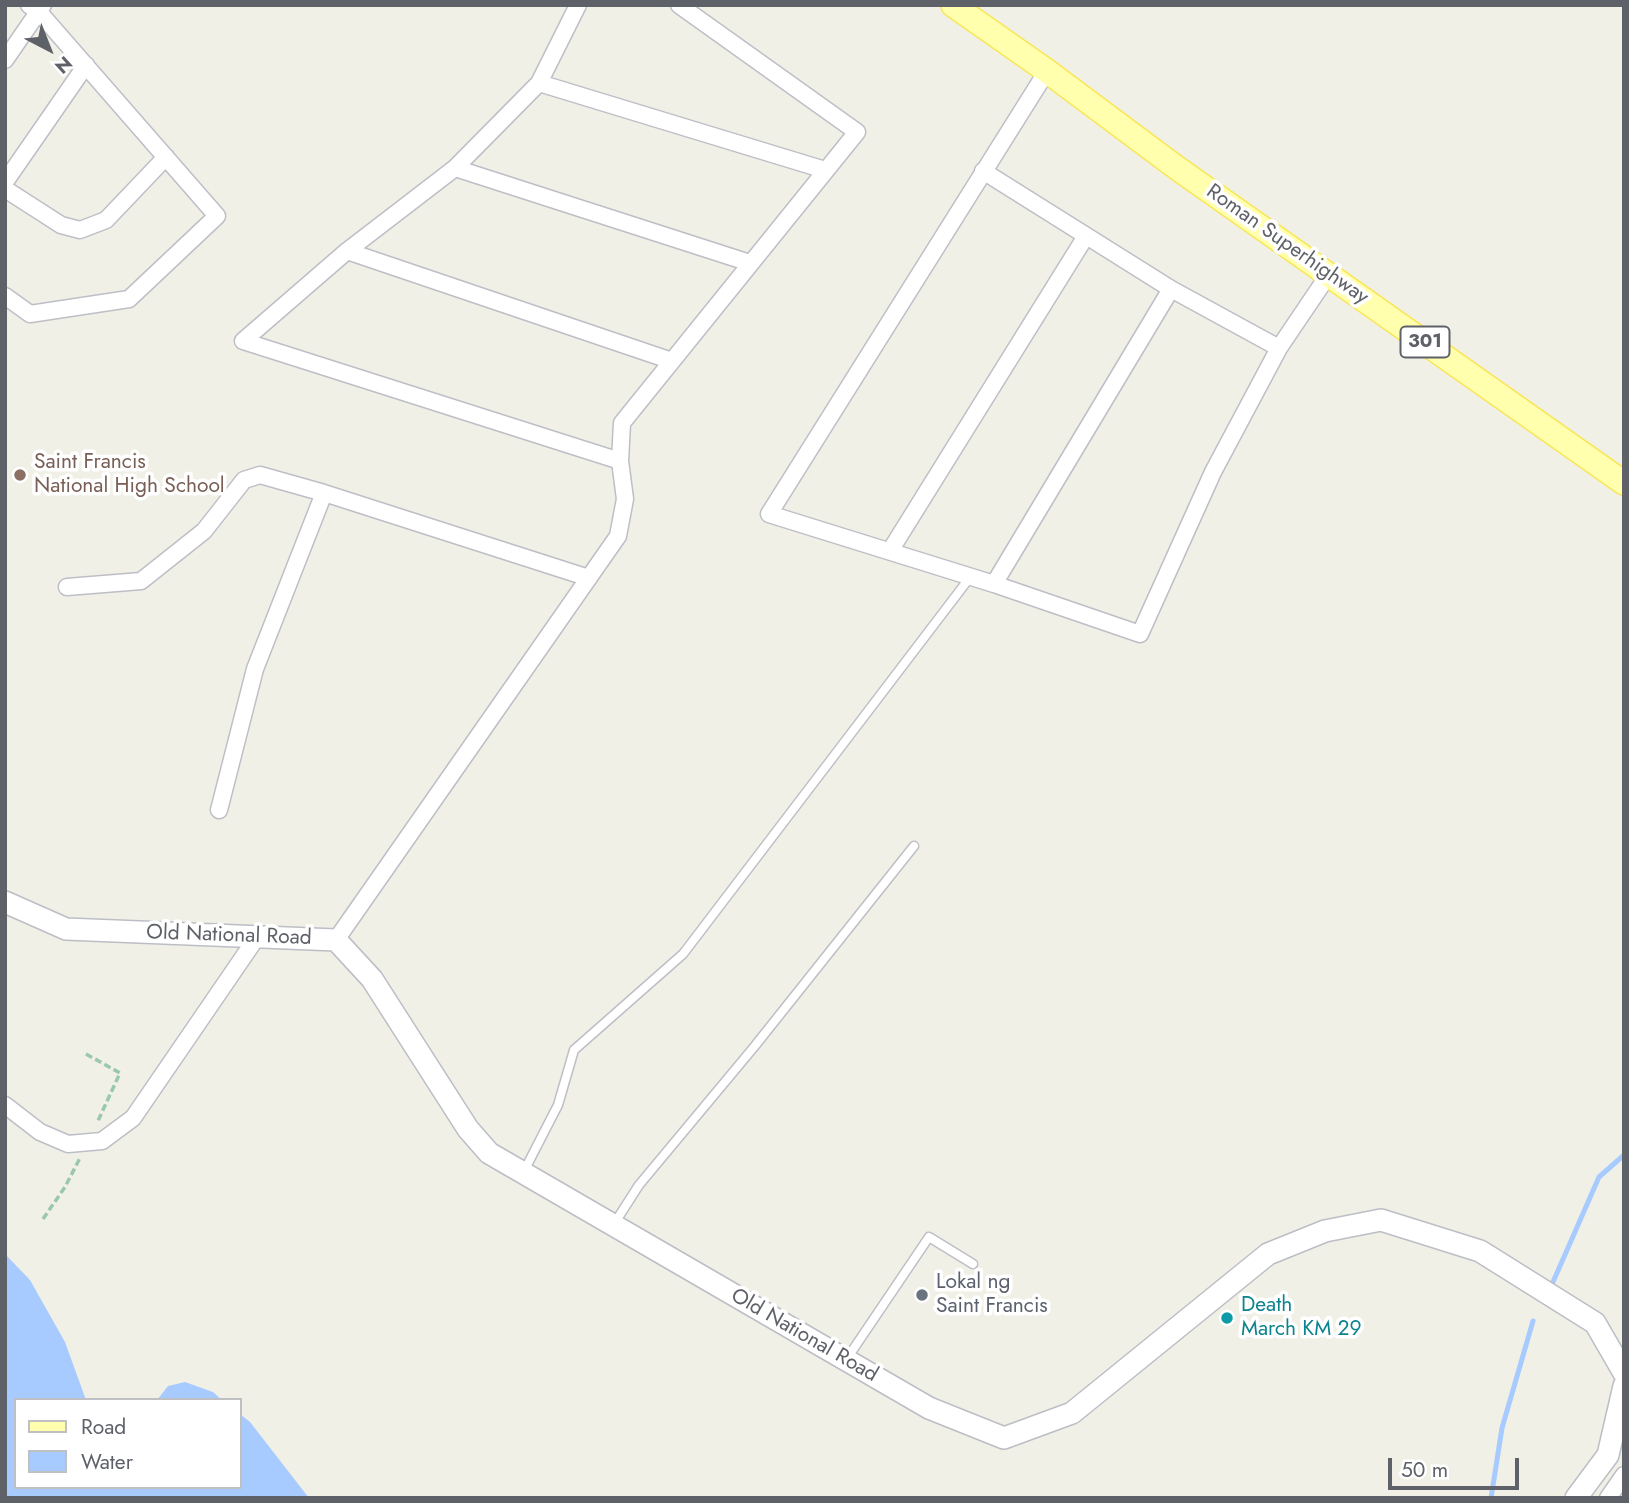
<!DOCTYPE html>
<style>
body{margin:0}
#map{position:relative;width:1629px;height:1503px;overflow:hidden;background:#f1f0e7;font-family:Jost,sans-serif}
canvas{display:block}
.frame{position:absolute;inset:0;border:7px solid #5e6168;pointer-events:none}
.legend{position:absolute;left:14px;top:1398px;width:228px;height:91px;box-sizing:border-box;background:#fff;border:2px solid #bfc0c3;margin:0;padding:9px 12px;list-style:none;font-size:21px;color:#5e6168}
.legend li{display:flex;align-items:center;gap:14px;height:35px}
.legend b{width:35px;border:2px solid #bfc0c3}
.north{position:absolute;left:14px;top:14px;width:70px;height:70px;-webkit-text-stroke:5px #fff;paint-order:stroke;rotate:138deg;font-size:19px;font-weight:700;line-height:28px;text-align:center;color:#5e6168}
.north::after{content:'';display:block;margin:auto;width:24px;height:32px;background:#5e6168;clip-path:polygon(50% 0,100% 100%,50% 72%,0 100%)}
.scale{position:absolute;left:1388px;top:1458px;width:131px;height:32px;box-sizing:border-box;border:4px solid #5e6168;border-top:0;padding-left:9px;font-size:21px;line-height:24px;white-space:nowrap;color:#5e6168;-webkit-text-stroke:5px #fff;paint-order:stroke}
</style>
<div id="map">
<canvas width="1629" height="1503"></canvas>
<div class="frame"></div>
<ul class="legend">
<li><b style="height:9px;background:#ffffad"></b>Road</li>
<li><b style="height:19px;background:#a8cbff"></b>Water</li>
</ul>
<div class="north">N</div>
<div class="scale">50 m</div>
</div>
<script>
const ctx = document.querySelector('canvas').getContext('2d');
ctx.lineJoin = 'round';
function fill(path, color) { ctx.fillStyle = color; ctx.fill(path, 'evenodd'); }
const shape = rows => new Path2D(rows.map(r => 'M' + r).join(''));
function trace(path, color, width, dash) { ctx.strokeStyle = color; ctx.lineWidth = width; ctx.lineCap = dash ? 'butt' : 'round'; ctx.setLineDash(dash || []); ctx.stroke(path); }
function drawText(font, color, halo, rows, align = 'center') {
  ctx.font = font + ' Jost,sans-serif'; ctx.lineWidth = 7; ctx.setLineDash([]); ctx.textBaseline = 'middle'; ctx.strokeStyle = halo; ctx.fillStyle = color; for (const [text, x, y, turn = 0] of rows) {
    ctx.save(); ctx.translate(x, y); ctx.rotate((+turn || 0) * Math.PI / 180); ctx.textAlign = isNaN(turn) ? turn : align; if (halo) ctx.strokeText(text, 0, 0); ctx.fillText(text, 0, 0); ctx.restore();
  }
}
fill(shape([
 [5,1254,30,1280,65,1342,86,1400,16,1400,16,1487,240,1487,240,1414,250,1422,309,1498,5,1498],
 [185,1382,213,1392,222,1400,157,1400,168,1386]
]), '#a8cbff');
trace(shape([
 [1553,1282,1599,1177,1624,1155],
 [1491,1498,1502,1428,1533,1321]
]), '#a8cbff', 5);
const lane = shape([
 [523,1173,558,1105,574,1050,683,954,971,576],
 [614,1224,639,1185,754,1047,914,846],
 [846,1360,929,1237,973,1264]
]);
const street = shape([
 [5,60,43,5],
 [1047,71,769,514,994,584,1140,634,1213,472,1279,348,1329,274],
 [539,83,825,170],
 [455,168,539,83,578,5],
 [983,171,1171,289,1279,348],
 [5,182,86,65],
 [5,189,61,225,80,230,106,220,166,157],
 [347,251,243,341,620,461],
 [5,296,30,314,129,299,217,216,39,12,29,5],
 [672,361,347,251,455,168,750,263],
 [890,551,1086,236],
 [994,584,1171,289],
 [67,587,141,581,204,531,244,480,260,475,324,493,589,578],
 [219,810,255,669,324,493],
 [336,940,618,536,625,499,620,461,622,423,857,132,679,5],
 [5,1105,40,1132,68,1144,102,1141,133,1118,257,937],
 [1608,1498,1624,1475]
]);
const secondary = shape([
 [5,902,66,929,336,940,372,979,468,1129,489,1153,929,1408,1004,1438,1072,1413,1268,1254,1325,1231,1381,1220,1480,1251,1595,1323,1624,1373],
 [1576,1498,1608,1455,1624,1386]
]);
const primary = shape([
 [953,5,1047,71,1177,168,1624,483]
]);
trace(lane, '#bebfc6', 11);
trace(street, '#bebfc6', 19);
trace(secondary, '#bcbec5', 24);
trace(primary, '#f9e658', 26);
trace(shape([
 [86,1054,120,1073,97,1123],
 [43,1219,65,1187,80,1158]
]), '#9ac8af', 3.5, [7, 3.5]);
trace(lane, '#fff', 8);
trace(street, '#fff', 16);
trace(secondary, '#fff', 21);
trace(primary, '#ffffad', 23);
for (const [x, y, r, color] of [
 [20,475,7,"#8d6e63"],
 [922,1295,7,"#6b7280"],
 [1227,1318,7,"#0f9aa8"]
]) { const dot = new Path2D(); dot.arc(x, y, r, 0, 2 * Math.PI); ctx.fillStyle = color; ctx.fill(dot); trace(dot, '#fff', 2.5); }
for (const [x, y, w] of [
 [1425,342,49]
]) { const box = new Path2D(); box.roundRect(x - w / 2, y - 15.5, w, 31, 5); ctx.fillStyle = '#fff'; ctx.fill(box); trace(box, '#5e6168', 2); }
drawText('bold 19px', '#5e6168', null, [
 ["301",1425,342]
]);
drawText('21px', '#5e6168', '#fff', [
 ["Roman Superhighway",1287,245,35],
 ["Old National Road",229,936,2],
 ["Old National Road",804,1336,30]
]);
drawText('21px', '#785e54', '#fff', [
 ["Saint Francis",34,463],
 ["National High School",34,487]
], 'left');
drawText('21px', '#5b616d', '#fff', [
 ["Lokal ng",936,1283],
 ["Saint Francis",936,1307]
], 'left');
drawText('21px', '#0d838f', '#fff', [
 ["Death",1241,1306],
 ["March KM 29",1241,1330]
], 'left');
</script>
